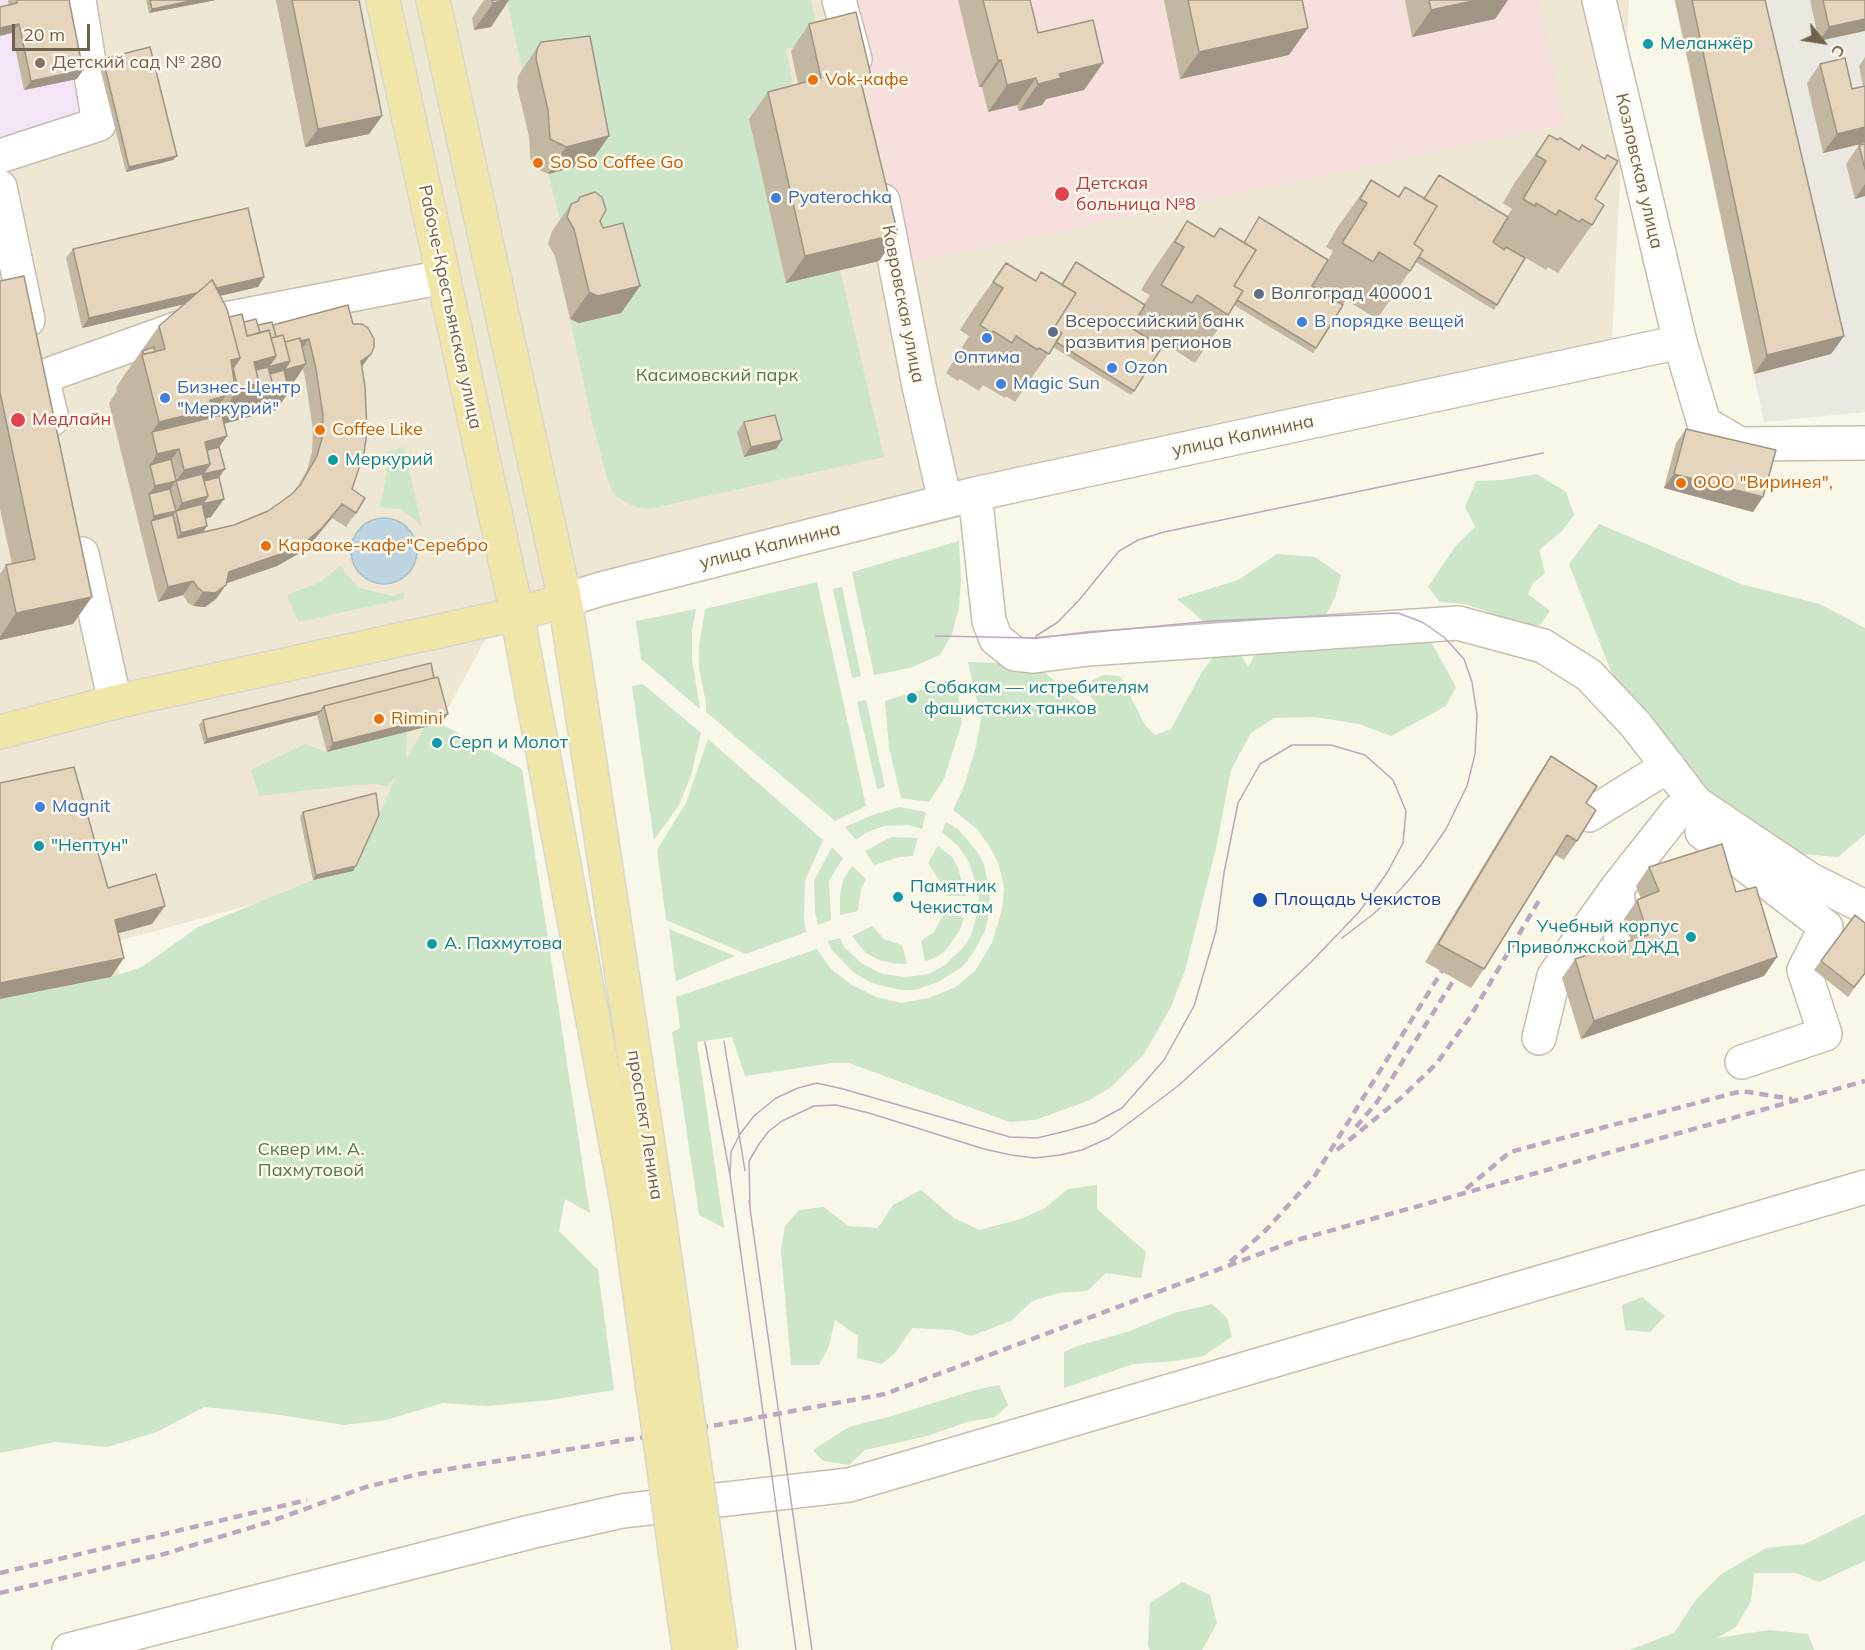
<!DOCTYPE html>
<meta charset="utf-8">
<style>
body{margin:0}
#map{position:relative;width:1865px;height:1650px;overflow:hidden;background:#f9f7e7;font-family:Mulish,sans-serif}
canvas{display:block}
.north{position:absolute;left:1793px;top:12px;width:60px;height:60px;-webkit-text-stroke:4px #fdfaed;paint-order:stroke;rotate:120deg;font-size:16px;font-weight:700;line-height:24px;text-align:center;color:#70624f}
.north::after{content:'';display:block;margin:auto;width:21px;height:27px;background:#70624f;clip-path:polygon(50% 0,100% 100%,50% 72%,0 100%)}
.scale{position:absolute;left:12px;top:24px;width:78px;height:27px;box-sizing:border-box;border:3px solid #70624f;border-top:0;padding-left:8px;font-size:18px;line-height:21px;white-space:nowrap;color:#70624f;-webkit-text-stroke:4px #fdfaed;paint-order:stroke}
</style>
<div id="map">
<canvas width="1865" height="1650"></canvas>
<div class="north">С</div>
<div class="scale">20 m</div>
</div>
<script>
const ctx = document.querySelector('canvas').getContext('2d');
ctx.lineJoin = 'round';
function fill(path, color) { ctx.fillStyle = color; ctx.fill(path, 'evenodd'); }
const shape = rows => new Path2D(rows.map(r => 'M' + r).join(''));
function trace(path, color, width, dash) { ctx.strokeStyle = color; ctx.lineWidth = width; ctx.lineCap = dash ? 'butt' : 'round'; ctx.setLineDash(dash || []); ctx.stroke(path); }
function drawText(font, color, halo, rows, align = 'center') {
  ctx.font = font + ' Mulish,sans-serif'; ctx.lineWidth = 5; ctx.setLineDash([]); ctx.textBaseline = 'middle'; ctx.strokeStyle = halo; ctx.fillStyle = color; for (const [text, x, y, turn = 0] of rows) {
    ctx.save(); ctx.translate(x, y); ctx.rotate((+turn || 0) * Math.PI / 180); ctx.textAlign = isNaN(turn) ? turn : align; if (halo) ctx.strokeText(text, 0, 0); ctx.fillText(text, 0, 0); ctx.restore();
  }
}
fill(shape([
 [0,0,1629,0,1611,360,490,631,357,876,111,943,122,982,0,1013]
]), '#ede7d4');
fill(shape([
 [1674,0,1865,0,1865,412,1764,422]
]), '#eae8e0');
fill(shape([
 [0,0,68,0,93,127,0,147]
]), '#f3e4f6');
fill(shape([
 [849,0,1539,0,1565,124,904,264]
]), '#f6dfdc');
fill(shape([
 [507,0,811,0,820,41,786,49,799,114,749,119,786,282,840,270,884,457,648,509,633,506,614,495,607,478,591,417,570,319,579,323,620,313,561,224,522,69],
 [404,447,422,527,416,520,401,509,380,507,387,472,385,452],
 [1537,474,1566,492,1574,515,1562,531,1539,550,1545,573,1533,583,1528,594,1550,611,1540,625,1516,626,1484,610,1464,604,1440,602,1428,587,1455,547,1475,527,1465,507,1476,481,1502,480],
 [1599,524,1741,584,1820,604,1865,628,1865,834,1838,857,1789,853,1722,812,1629,701,1610,669,1569,564],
 [959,541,961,579,959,607,952,634,940,655,910,668,874,675,852,572],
 [1277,554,1315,557,1341,575,1335,598,1322,622,1209,626,1177,599,1238,580],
 [341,565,346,574,359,588,393,596,405,592,403,599,298,622,287,595,321,582],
 [817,582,866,806,835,821,706,712,706,703,699,669,699,645,705,609],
 [842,587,861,676,852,678,833,589],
 [696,609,692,631,692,659,700,709,641,659,636,621],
 [1410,631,1431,642,1456,687,1446,706,1391,736,1359,724,1315,717,1274,718,1251,733,1231,770,1216,848,1185,970,1171,1007,1144,1054,1111,1087,1090,1100,1035,1120,1010,1122,849,1063,833,1063,745,1076,732,1037,697,1042,724,1228,699,1215,672,1032,680,1028,676,997,817,949,831,969,852,985,876,997,901,1003,928,998,954,988,975,971,992,943,1002,910,1004,888,999,865,990,847,977,829,953,810,964,786,976,747,981,719,968,662,1027,664,1045,673,1090,710,1097,704,1082,687,1102,675,1120,676,1145,725,1155,735,1171,729,1202,672,1214,656,1239,652,1248,667,1257,651],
 [956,679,962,722,944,779,929,802,901,798,889,748,885,701],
 [643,684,701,733,691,775,679,805,654,840,632,686],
 [866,700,885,787,877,789,857,702],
 [440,723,522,769,590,1213,565,1199,559,1231,598,1270,614,1390,550,1400,487,1406,443,1403,386,1420,344,1425,274,1414,204,1407,157,1432,107,1447,55,1442,0,1453,0,999,111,977,142,967,198,927,313,880,353,871,396,777,387,786,374,784,354,785,259,796,251,770,305,744,327,752,407,731,406,759,425,727],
 [708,739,823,840,805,881,804,918,806,932,746,954,666,920,657,850,686,803],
 [899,807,926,812,922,829,909,825,884,826,867,832,856,840,845,827,870,816],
 [946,822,959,830,978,853,984,865,990,892,988,920,984,933,971,956,962,967,938,982,915,990,901,990,872,983,853,972,831,949,828,941,840,938,844,947,861,963,882,974,906,977,929,974,945,965,964,947,971,936,978,911,979,895,969,862,958,846,942,832],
 [891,837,918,838,913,856,900,857,874,865,865,851],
 [938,846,952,857,958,868,966,896,947,896,941,883,928,863],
 [832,847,843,858,829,881,831,920,818,925,815,912,814,881],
 [852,866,866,879,861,889,858,911,840,915,840,894,844,878],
 [944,913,964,917,960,930,945,951,935,958,925,961,921,941,934,932],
 [872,926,884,939,902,945,907,964,891,963,879,960,866,953,852,936],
 [669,929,735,956,676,981],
 [1097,1185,1097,1209,1146,1252,1141,1278,1106,1273,1087,1291,1059,1293,1032,1301,1011,1321,971,1336,953,1330,912,1328,896,1352,882,1364,857,1358,858,1336,835,1320,829,1346,819,1365,791,1365,781,1251,785,1226,799,1210,824,1207,848,1226,878,1228,893,1205,921,1190,954,1218,979,1230,1021,1219,1045,1208,1068,1189],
 [1642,1297,1665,1316,1650,1332,1625,1330,1622,1305],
 [1212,1304,1227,1318,1232,1337,1203,1356,1175,1361,1133,1364,1064,1388,1064,1352,1078,1346,1130,1331,1174,1313],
 [999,1385,1008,1405,995,1417,967,1422,927,1436,865,1450,849,1465,823,1461,813,1450,849,1427,892,1416,975,1390],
 [1865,1514,1865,1561,1819,1582,1796,1573,1754,1573,1751,1601,1736,1627,1717,1638,1770,1630,1808,1634,1814,1650,1629,1650,1674,1633,1695,1601,1720,1575,1766,1548,1805,1544],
 [1182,1582,1210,1595,1217,1623,1202,1650,1150,1650,1148,1645,1150,1603]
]), '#cde5c8');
const water = shape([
 '351 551a33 33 0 1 1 66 0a33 33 0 1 1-66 0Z'
]);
fill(water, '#bed4e0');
trace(water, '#a6c0d1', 1.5);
const minor = shape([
 [839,0,855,59],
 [1599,0,1680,342,1704,423,1740,444,1865,443],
 [0,156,99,124,79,0],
 [0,187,28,320],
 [883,201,919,386,945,501],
 [52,419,42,377,179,328,443,277],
 [975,494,989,621,996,639,1015,654,1034,656,1088,649,1458,623,1543,646,1589,675,1636,725,1696,803,1809,879,1865,907],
 [82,554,115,702],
 [565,600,601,589,975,494,1680,342],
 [1589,815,1668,766],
 [1702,832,1826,927,1804,970,1825,1034,1742,1062],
 [1617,888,1621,941],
 [1539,1038,1554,976,1617,888,1677,812],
 [69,1650,530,1532,622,1511,849,1485,1865,1187]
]);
const major = shape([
 [383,0,517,614,628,1207],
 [433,0,565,600,657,1204],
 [0,732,115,702,517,614,565,600]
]);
trace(minor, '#c7bead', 36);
trace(major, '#dad6d1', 36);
trace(minor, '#fff', 33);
trace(major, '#efe6a8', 33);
trace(shape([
 [936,636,1033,638,1212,621,1398,613,1422,622,1444,637,1464,659,1472,682,1477,715,1475,754,1467,786,1446,829,1421,865,1401,889,1372,915,1342,938],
 [1036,636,1058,622,1080,599,1119,551,1138,540,1164,532,1543,453],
 [724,1041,745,1171],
 [705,1042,730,1175,796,1650],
 [730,1175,731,1152,740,1134,754,1116,776,1098,798,1088,817,1083,843,1089,1010,1137,1037,1138,1066,1131,1094,1123,1122,1108,1164,1060,1194,1006,1216,931,1224,873,1238,803,1260,764,1292,745,1331,745,1365,755,1393,780,1406,811,1403,843,1387,873,1359,912,1311,962,1234,1035,1178,1086,1109,1138,1082,1150,1060,1155,1035,1158,1011,1155,984,1149,869,1113,836,1105,814,1106,782,1121,768,1132,759,1144,749,1161,750,1209],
 [749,1201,812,1650]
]), '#bca7c2', 1.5);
trace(shape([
 [1356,1127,1377,1102,1455,978],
 [1337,1150,1402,1097,1437,1063,1470,1017,1541,897],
 [1466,1189,1510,1152,1742,1091,1792,1099],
 [1230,1262,1266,1230,1314,1177,1442,971],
 [0,1573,307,1500],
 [0,1593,164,1554,269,1522,366,1487,419,1474,717,1425,885,1394,1297,1240,1865,1081]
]), '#bca7c2', 4.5, [9, 6]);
const majorBridge = shape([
 [657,1204,721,1650],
 [628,1207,689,1650]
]);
trace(majorBridge, '#dad6d1', 36, []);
trace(majorBridge, '#efe6a8', 33);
fill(shape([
 [8,0,69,0,83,70,77,79,24,90,12,33],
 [146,0,216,0,149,13],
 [276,0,359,0,382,116,369,134,305,147],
 [484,0,509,0,491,27,474,30,472,18],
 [958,0,1030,0,1038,33,1103,63,1084,90,1046,99,1042,105,1019,111,1017,105,988,112,982,87,979,87],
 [1164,0,1302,0,1289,55,1180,79],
 [1405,0,1508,0,1495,19,1412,37],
 [1675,0,1765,0,1844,336,1831,354,1754,374],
 [1810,0,1865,0,1819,41],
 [809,24,871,76,862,88,898,234,879,261,786,283,749,119,768,92,798,84,791,51],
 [541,42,609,136,590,163,548,174,531,166,529,137,517,86,518,76],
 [1865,57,1865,143,1823,153,1807,83,1820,64,1852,89,1863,86,1859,66],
 [103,59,173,160,126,172,99,64],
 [1549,135,1595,199,1592,225,1558,273,1548,267,1546,270,1526,258,1494,310,1416,262,1377,319,1346,300,1313,353,1234,305,1195,363,1164,343,1131,395,1053,347,1015,402,1006,396,1005,398,983,385,979,391,960,379,958,381,946,373,969,336,960,330,972,311,1006,263,1035,281,1041,272,1061,284,1144,304,1150,295,1141,290,1154,269,1187,221,1213,237,1220,228,1244,242,1328,260,1333,251,1326,247,1337,228,1371,180,1398,196,1405,187,1424,199,1507,217,1512,209,1503,203,1515,182],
 [1865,144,1865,196,1855,199,1846,164,1859,145],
 [580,197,600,221,603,228,640,286,621,313,579,323,570,319,555,256,548,244,552,231,571,204,576,202],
 [73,249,264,277,258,287,220,296,229,317,244,322,258,325,353,324,371,354,362,366,352,489,356,513,346,527,332,518,312,542,298,554,277,566,226,583,216,599,205,607,193,606,188,603,183,595,158,602,109,403,117,391,116,388,125,374,159,326,185,304,82,328,66,258],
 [303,369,306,383,313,430,312,452,307,470,296,489,292,494,268,511,234,525,204,532,207,526,206,519,211,517,219,477,219,447,227,436,224,423,276,410,288,384,293,383],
 [0,281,73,624,0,640,0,574,6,565,12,564,0,509],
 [744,422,776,449,744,457,737,432],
 [1686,429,1753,512,1664,488,1676,443],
 [431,663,441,723,327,752,317,715,204,744,199,725,203,720],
 [1551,756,1586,803,1577,841,1564,860,1555,855,1484,969,1471,988,1425,962,1538,775],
 [303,812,353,871,313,880,300,817],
 [1649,867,1736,892,1777,957,1764,976,1581,1039,1562,978,1575,959,1631,941,1624,919,1637,900,1641,899,1636,886],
 [1855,915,1865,974,1848,997,1814,970]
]), '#c4b7a2');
fill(shape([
 [195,0,216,0,149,13,152,9],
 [509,0,491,27,474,30,493,3],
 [1477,0,1508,0,1495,19,1412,37,1431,10],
 [1865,19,1865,31,1819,41,1829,27],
 [19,24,12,33,0,36,0,28],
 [1308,28,1289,55,1180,79,1199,52],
 [998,60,1001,60,982,87,979,87],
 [1103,63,1084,90,1046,99,1042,105,1019,111,1038,84,1059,74],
 [83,70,77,79,24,90,31,81],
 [871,76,852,103,860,78],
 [1036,78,1017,105,988,112,1007,85],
 [382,116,369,134,305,147,318,129],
 [1865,127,1865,143,1823,153,1837,134],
 [609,136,590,163,548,174,566,147],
 [177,156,173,160,126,172,129,167],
 [1865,184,1865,196,1855,199],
 [898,234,879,261,786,283,805,256],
 [264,277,258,287,82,328,89,318],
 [640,286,621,313,579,323,570,319,589,292],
 [1844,336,1831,354,1754,374,1767,355],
 [309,339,299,353,278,347],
 [262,341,233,368,210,400,228,392,195,440,179,449,154,484,150,465,157,454,152,432,159,422,197,408,240,346],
 [371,354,361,368,361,361],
 [276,356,257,384,259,383,274,389,289,392,276,410,212,427,238,389,254,362],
 [290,361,271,388,268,367],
 [306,364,293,383,271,388,284,370],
 [227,436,207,465,210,464,225,469,206,496,176,481,205,442],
 [782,440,776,449,744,457,751,447],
 [1674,474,1763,497,1753,512,1664,488],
 [176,481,157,508,149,494,155,486],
 [208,496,224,499,211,517,180,525,176,511,163,530,151,521,154,516,176,511,182,503],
 [342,504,332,518,312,542,298,554,277,566,219,586,229,572],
 [207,526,194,545,168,551,181,533],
 [193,581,183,595,158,602,168,587],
 [226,585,216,599,205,607,193,606,203,592],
 [92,597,73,624,0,640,0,637,16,613],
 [321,711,317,715,204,744,207,739],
 [448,714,441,723,327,752,333,743],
 [356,866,353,871,313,880,316,875],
 [165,906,152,924,102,938,115,920],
 [1777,957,1764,976,1581,1039,1594,1021],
 [124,958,111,977,0,999,0,983]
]), '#a09584');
const building = shape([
 [17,0,69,0,83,70,31,81,19,24,0,28,0,7,17,3,17,0],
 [150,0,195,0,152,9,150,0],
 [292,0,359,0,382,116,318,129,292,0],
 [492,0,508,0,493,3,492,0],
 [983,0,1030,0,1038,33,1093,20,1103,63,1059,74,1061,78,1038,84,1036,78,1007,85,1001,60,998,60,983,0],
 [1188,0,1302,0,1308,28,1199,52,1188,0],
 [1429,0,1477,0,1431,10,1429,0],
 [1692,0,1765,0,1844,336,1767,355,1692,0],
 [1823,0,1865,0,1865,19,1829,27,1823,0],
 [856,12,871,76,860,78,898,234,805,256,768,92,821,78,809,24,856,12],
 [590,36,609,136,566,147,550,139,548,110,536,59,537,49,541,42,590,36],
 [150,47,177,156,129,167,103,59,150,47],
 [1845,58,1852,89,1865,86,1865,127,1837,134,1820,64,1845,58],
 [1549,135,1558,140,1560,138,1579,150,1582,145,1605,159,1607,155,1618,161,1595,199,1604,205,1592,225,1582,219,1579,222,1559,210,1556,215,1536,203,1535,206,1523,199,1546,161,1536,155,1549,135],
 [1865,144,1865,169,1859,145,1865,144],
 [1439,175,1508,217,1493,242,1504,250,1506,247,1525,258,1497,305,1419,257,1423,250,1414,244,1437,206,1424,199,1439,175],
 [1371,180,1399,197,1405,187,1437,206,1414,244,1423,250,1410,271,1379,252,1373,262,1342,243,1367,203,1360,199,1371,180],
 [595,192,602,197,606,210,600,221,603,228,623,223,640,286,598,296,589,292,574,229,567,217,571,204,578,201,580,197,595,192],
 [248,208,264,277,217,288,212,280,197,293,89,318,73,249,248,208],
 [1259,217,1328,260,1312,286,1343,305,1316,348,1237,300,1243,291,1234,286,1256,250,1244,243,1259,217],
 [1187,221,1214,237,1220,228,1256,250,1234,286,1243,291,1228,315,1197,295,1192,303,1161,285,1184,247,1175,242,1187,221],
 [1076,262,1145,305,1131,328,1162,347,1134,391,1056,342,1062,333,1054,328,1076,293,1062,285,1076,262],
 [1006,263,1036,281,1041,272,1076,293,1054,328,1062,333,1049,354,1039,348,1038,350,1016,336,1012,343,993,331,992,333,980,325,1003,288,993,282,1006,263],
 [24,276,92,597,16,613,6,565,35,559,0,392,0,281,24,276],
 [212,280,227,309,240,358,231,360,234,381,228,392,222,397,210,400,212,409,159,422,142,355,165,349,159,326,212,280],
 [348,305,353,324,362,324,368,328,374,339,374,347,371,354,361,361,365,386,367,432,364,453,352,489,365,498,356,513,342,504,322,528,308,540,286,552,229,572,226,585,215,593,203,592,198,588,193,581,168,587,151,521,173,515,178,538,234,525,268,511,292,494,301,484,317,456,322,438,323,415,316,369,309,339,300,341,300,338,285,342,283,335,276,337,273,325,348,305],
 [242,314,247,336,269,330,276,356,254,362,259,383,238,389,233,368,240,358,229,317,242,314],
 [256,319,260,333,247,336,244,322,256,319],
 [272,322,276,337,271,338,269,330,260,333,258,325,272,322],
 [283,335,290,361,268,367,276,356,271,338,283,335],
 [300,338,306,364,284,370,290,361,285,342,300,338],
 [154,347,155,352,144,354,142,351,154,347],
 [268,367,274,389,252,394,259,383,256,370,268,367],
 [284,370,289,392,268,397,274,389,270,374,284,370],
 [222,415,227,436,205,442,210,464,184,470,179,449,157,454,152,432,222,415],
 [775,415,782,440,751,447,744,422,775,415],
 [1686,429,1776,450,1763,497,1674,474,1686,429],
 [219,447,225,469,203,474,210,464,207,450,219,447],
 [171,459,176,481,155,486,150,465,171,459],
 [202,474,208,496,182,503,176,481,202,474],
 [219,477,224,499,202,504,208,496,204,481,219,477],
 [170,489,176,511,154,516,149,494,170,489],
 [202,504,207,526,181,533,176,511,202,504],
 [431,663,434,678,324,706,321,711,207,739,203,720,431,663],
 [438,677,448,714,333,743,324,706,438,677],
 [1551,756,1597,786,1586,803,1596,810,1577,841,1567,835,1484,969,1438,944,1551,756],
 [74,767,108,888,156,874,165,906,115,920,124,958,0,983,0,783,74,767],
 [376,793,379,815,356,866,316,875,303,812,376,793],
 [1722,844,1736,892,1756,887,1777,957,1594,1021,1575,959,1648,935,1637,900,1659,891,1649,867,1722,844],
 [1855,915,1865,923,1865,973,1854,987,1821,961,1855,915]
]);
fill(building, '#e4d5bc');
trace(building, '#a09584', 1.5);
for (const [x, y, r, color] of [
 [1648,44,6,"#0f9aa8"],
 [40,63,6,"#8d6e63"],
 [813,80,6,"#e8710a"],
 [538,163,6,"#e8710a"],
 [1062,194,8,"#e0444e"],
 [776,198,6,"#3f7fe0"],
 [1259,294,6,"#5c6f8a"],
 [1302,322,6,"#3f7fe0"],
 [1053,332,6,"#5c6f8a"],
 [987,338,6,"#3f7fe0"],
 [1112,368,6,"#3f7fe0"],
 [1001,384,6,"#3f7fe0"],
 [165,398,6,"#3f7fe0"],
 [18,420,8,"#e0444e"],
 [320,430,6,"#e8710a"],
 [333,460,6,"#0f9aa8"],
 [1681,483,6,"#e8710a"],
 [266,546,6,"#e8710a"],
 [912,698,6,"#0f9aa8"],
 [379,719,6,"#e8710a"],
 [437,743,6,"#0f9aa8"],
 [40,807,6,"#3f7fe0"],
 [39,846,6,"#0f9aa8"],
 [898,897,6,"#0f9aa8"],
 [1260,900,8,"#1a4fb4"],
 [1691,937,6,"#0f9aa8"],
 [432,944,6,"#0f9aa8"]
]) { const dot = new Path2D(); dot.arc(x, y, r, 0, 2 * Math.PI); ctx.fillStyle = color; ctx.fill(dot); trace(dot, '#fdfaed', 2); }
drawText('18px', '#0d838f', '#fdfaed', [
 ["Меланжёр",1660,44],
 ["Меркурий",345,460],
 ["Собакам — истребителям",924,688],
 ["фашистских танков",924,709],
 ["Серп и Молот",449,743],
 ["\"Нептун\"",51,846],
 ["Памятник",910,887],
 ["Чекистам",910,908],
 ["Учебный корпус",1679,927,"right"],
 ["Приволжской ДЖД",1679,948,"right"],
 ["А. Пахмутова",444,944]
], 'left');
drawText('18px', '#785e54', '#fdfaed', [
 ["Детский сад № 280",52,63]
], 'left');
drawText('18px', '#c56008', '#fdfaed', [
 ["Vok-кафе",825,80],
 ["So So Coffee Go",550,163],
 ["Coffee Like",332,430],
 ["ООО \"Виринея\",",1693,483],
 ["Караоке-кафе\"Серебро",278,546],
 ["Rimini",391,719]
], 'left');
drawText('18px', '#70624f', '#fdfaed', [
 ["Козловская улица",1639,171,77],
 ["Ковровская улица",903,304,79],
 ["Рабоче-Крестьянская улица",450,307,78],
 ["улица Калинина",1243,436,-12],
 ["улица Калинина",770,546,-14],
 ["проспект Ленина",645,1125,81]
]);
drawText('18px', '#be3a42', '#fdfaed', [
 ["Детская",1076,184],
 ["больница №8",1076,205],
 ["Медлайн",32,420]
], 'left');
drawText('18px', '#366cbe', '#fdfaed', [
 ["Pyaterochka",788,198],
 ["В порядке вещей",1314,322],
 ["Оптима",987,358,"center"],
 ["Ozon",1124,368],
 ["Magic Sun",1013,384],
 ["Бизнес-Центр",177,388],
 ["\"Меркурий\"",177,409],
 ["Magnit",52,807]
], 'left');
drawText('18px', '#4e5e75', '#fdfaed', [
 ["Волгоград 400001",1271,294],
 ["Всероссийский банк",1065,322],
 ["развития регионов",1065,343]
], 'left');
drawText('18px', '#4f7a4c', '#fdfaed', [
 ["Касимовский парк",717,376],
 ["Сквер им. А.",311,1150],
 ["Пахмутовой",311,1171]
]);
drawText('18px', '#164399', '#fdfaed', [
 ["Площадь Чекистов",1274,900]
], 'left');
</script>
